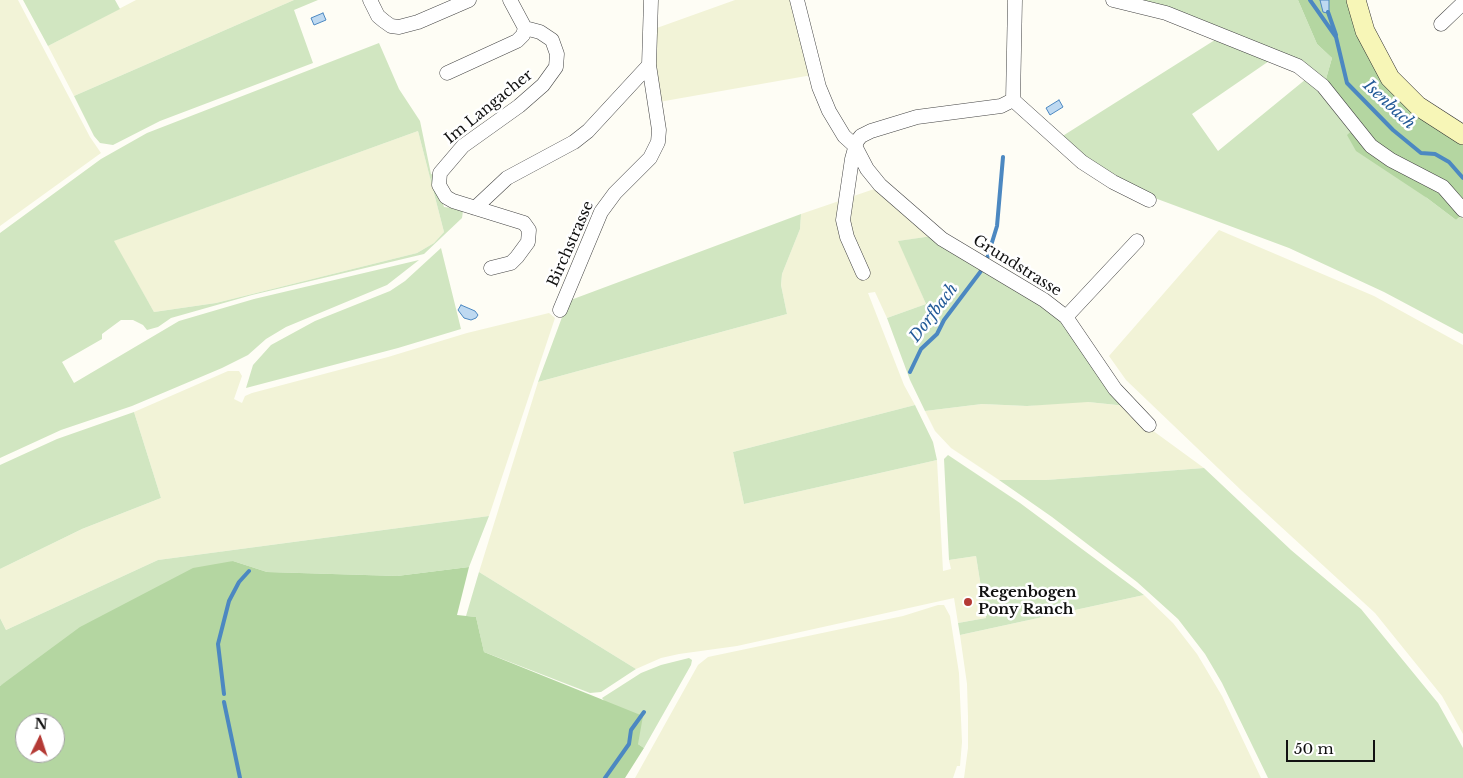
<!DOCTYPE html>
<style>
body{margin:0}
#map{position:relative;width:1463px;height:778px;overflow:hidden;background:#fefdf5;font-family:"Libre Baskerville",serif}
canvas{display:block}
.north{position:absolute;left:15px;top:713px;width:50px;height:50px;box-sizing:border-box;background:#fff;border:1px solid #a0a0a0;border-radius:50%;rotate:4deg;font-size:14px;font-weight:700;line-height:20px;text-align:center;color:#111}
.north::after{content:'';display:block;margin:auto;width:18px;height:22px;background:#b43a35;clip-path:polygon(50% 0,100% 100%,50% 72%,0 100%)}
.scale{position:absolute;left:1286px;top:740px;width:89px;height:22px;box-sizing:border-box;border:2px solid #111;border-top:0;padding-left:6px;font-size:15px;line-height:18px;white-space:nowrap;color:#111;-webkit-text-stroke:4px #fff;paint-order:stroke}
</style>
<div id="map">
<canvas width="1463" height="778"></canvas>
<div class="north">N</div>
<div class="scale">50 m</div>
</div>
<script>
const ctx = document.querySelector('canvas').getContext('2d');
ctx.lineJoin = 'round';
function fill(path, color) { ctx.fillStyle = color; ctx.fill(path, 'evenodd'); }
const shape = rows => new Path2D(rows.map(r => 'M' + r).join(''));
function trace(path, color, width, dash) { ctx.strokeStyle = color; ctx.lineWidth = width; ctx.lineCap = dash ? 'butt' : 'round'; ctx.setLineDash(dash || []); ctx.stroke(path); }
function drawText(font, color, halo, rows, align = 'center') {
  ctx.font = font + ' "Libre Baskerville",serif'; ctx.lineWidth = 5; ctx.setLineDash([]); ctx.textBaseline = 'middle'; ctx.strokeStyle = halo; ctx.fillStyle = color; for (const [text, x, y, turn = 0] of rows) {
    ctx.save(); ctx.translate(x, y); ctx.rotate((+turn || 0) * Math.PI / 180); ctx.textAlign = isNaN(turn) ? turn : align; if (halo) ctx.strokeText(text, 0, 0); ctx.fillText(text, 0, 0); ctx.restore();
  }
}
fill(shape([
 [0,0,18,0,90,137,101,153,0,226],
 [136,0,294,0,74,96,48,46],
 [735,0,793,0,812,75,659,102,653,68,654,29],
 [418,131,444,232,434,243,417,253,216,303,154,312,113,241],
 [880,187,932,236,899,241,926,304,887,318,875,292,868,293,904,385,915,405,733,452,744,504,937,460,943,571,951,569,949,560,976,556,986,618,958,623,954,598,737,646,679,654,661,658,636,669,479,572,538,382,787,314,781,285,782,274,800,229,801,214],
 [1219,230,1374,296,1463,345,1463,734,1442,696,1375,613,1242,491,1126,380,1109,356],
 [549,313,555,318,489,516,158,560,6,630,0,618,0,569,82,529,161,498,134,412,228,371,239,371,242,376,234,399,242,403,245,396,252,393,388,357,467,333],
 [1068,402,1088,402,1127,406,1141,422,1204,468,1046,480,999,480,951,448,935,431,925,411,982,404,1027,406],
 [1144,595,1173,623,1197,654,1222,696,1261,778,964,778,968,748,968,717,967,684,960,635],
 [938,605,944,605,950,616,959,673,962,742,960,766,957,766,953,778,635,778,698,665,708,657,903,616]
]), '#f2f3d7');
fill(shape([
 [23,0,115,0,120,9,48,46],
 [294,0,318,0,294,10,313,63,160,121,113,145,100,143,94,136,74,96],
 [1140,0,1298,0,1317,44,1332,58,1326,79,1295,59,1274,49],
 [1218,38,1272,59,1192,114,1218,151,1306,79,1427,198,1456,220,1461,216,1463,219,1463,334,1384,292,1289,248,1152,197,1109,174,1061,137],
 [379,43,399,89,420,121,431,174,434,175,444,207,460,209,463,211,462,218,424,254,252,295,171,318,158,327,147,330,143,325,133,320,121,320,102,334,102,339,62,362,74,383,179,321,254,299,419,260,387,285,286,327,266,339,248,355,222,368,132,406,61,430,0,458,0,233,101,159,147,133],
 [418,131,444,232,434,243,417,253,216,303,154,312,114,241],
 [801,214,800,229,782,274,781,285,787,314,538,382,568,301],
 [932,236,1012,285,1068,325,1127,406,1088,402,1027,406,982,404,925,411,910,380,887,318,926,304,898,241],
 [441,248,461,329,398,348,246,388,253,365,271,345,315,321,390,291,405,281],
 [915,405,933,442,937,460,744,504,733,452],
 [134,412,161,498,82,529,0,569,0,465,57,439],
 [948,455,1020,503,1144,595,960,635,958,623,986,618,976,556,949,560,944,459],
 [1204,468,1291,550,1361,609,1438,703,1463,748,1463,778,1268,778,1222,683,1205,654,1178,619,1137,582,1052,517,999,480,1046,480],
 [489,516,469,567,397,576,267,572,233,561,0,686,0,618,6,630,158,560],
 [479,572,636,669,601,692,590,693,484,652,476,617,466,616],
 [689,658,692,660,691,665,644,748,638,744,602,698,641,673,661,665]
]), '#d1e6c1');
fill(shape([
 [1298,0,1349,0,1359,39,1463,142,1463,214,1456,220,1427,198,1356,151,1347,135,1361,123,1326,79,1332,58,1317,44],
 [233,561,267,572,397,576,469,567,457,615,476,617,484,652,643,716,638,744,644,748,625,778,0,778,0,686,80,627,193,568],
 [25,723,55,723,55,753,25,753]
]), '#b4d6a1');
const water = shape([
 [1320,0,1329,0,1329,11,1327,13,1323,12,1320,0],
 [323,13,326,20,314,25,311,18,323,13],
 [1059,100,1063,107,1050,115,1046,108,1059,100],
 [461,305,475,311,478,315,476,318,471,320,464,318,458,310,461,305]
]);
fill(water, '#bed9f1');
trace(water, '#4c88c1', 1);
trace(shape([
 [1310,0,1336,37,1347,83,1393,130,1421,153,1435,154,1449,162,1463,178],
 [1328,12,1336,35],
 [986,262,997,226,1003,157],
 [910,372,921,349,937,334,944,320,981,271],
 [224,694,218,644,229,601,239,582,249,571],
 [224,702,240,778],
 [605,778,629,744,631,730,644,712]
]), '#4c88c1', 4);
const street = shape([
 [370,0,378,16,384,21,391,26,399,27,418,22,469,0],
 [797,0,819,87,829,111,844,136,855,146,867,169,880,185,942,239,1044,300,1066,317,1115,389,1149,425],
 [1113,0,1166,13,1298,66,1323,86,1371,146,1391,160,1443,187,1463,210],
 [1441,24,1463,3],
 [447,73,517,41,523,35,525,28],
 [1013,100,1082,162,1113,182,1149,200],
 [475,208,507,178,574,142,588,131,649,65],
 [491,268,511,263,517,257,528,242,529,230,524,223,453,201,446,197,439,185,440,173,463,146,519,106,543,85,556,67,557,54,552,40,540,32,525,28,510,0],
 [863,273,847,237,843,220,852,159,857,141,861,136,871,131,917,117,1001,106,1013,100,1015,0],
 [560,310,601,212,615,193,650,158,658,142,659,130,649,65,651,0],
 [1066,317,1137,241]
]);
const secondary = shape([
 [1356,0,1365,31,1390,78,1418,106,1463,135]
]);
trace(street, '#444', 15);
trace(secondary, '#333', 20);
trace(street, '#fff', 14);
trace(secondary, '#f7f6b7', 19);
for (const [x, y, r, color] of [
 [968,602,5,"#b43a35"]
]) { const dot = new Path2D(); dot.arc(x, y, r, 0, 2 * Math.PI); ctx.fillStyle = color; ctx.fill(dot); trace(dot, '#fff', 2); }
drawText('15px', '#111', '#fff', [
 ["Im Langacher",489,107,-39],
 ["Birchstrasse",571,244,-66],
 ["Grundstrasse",1017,266,32]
]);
drawText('bold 15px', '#111', '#fff', [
 ["Regenbogen",978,593],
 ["Pony Ranch",978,610]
], 'left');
drawText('italic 16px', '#245b98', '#fff', [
 ["Isenbach",1389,105,43],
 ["Dorfbach",934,313,-53]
]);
</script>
